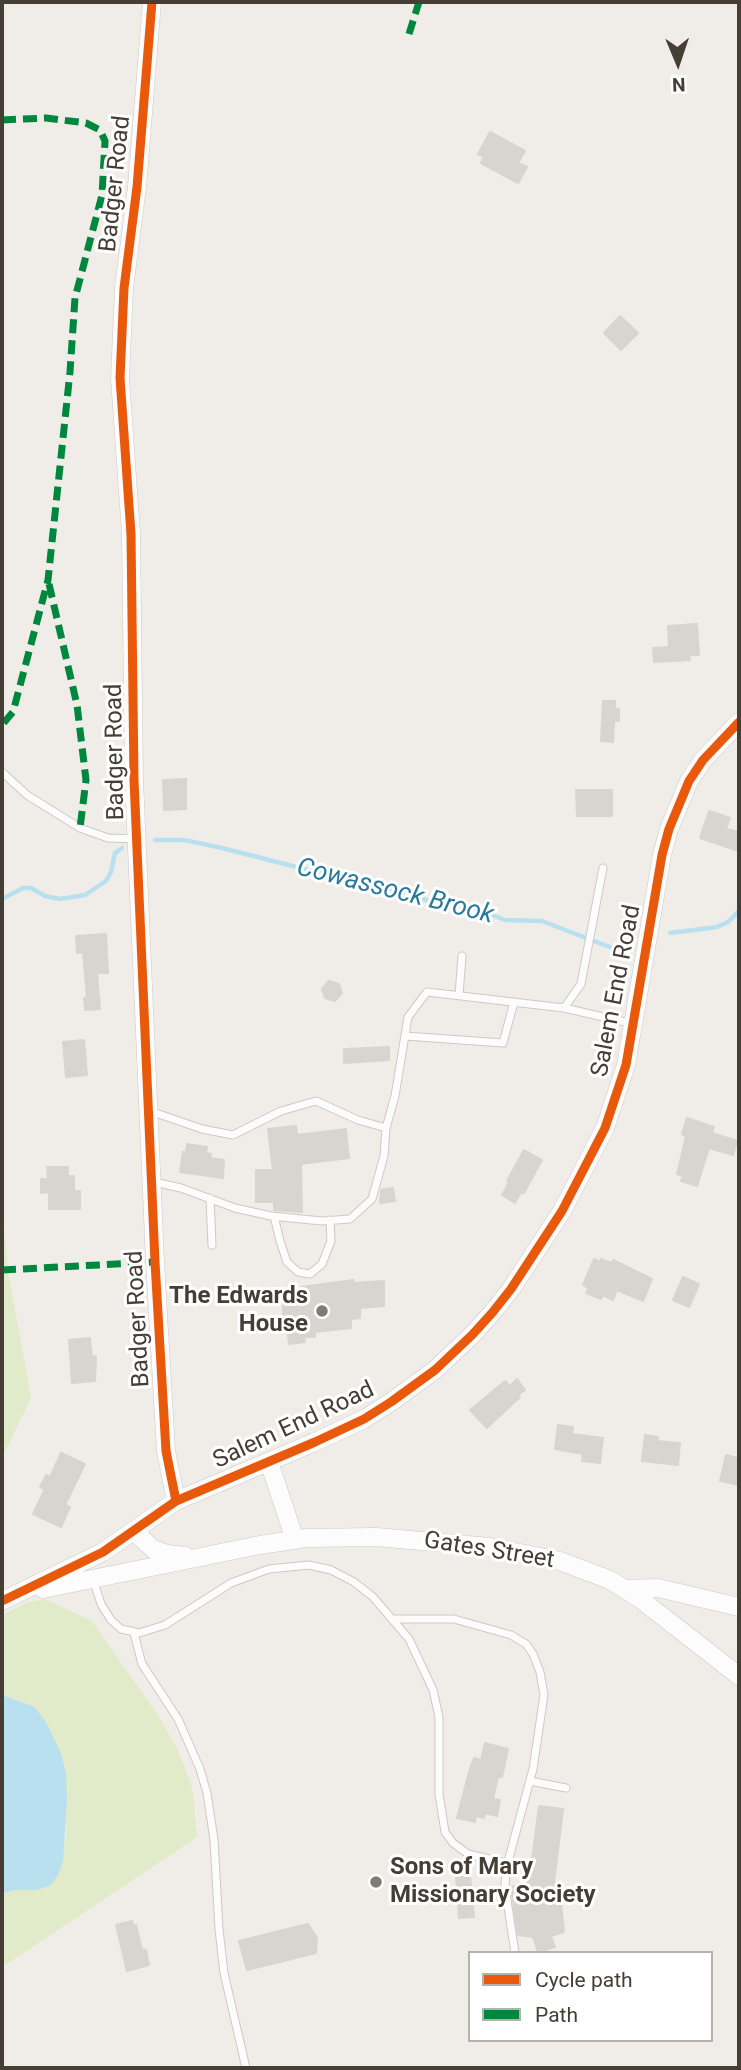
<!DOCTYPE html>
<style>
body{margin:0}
#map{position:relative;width:741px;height:2070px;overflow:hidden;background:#f0ede9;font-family:Roboto,sans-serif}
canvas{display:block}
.frame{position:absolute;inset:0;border:4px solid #463e35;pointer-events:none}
.legend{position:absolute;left:468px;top:1951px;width:245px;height:91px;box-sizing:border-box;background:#fff;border:2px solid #b5b2ae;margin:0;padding:9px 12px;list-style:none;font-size:21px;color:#463e35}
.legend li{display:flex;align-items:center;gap:14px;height:35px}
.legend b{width:35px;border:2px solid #b5b2ae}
.north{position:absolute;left:643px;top:28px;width:70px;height:70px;-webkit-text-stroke:5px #fff;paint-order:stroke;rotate:178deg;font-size:19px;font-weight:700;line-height:28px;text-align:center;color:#463e35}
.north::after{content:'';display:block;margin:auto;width:24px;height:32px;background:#463e35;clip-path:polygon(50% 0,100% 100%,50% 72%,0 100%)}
</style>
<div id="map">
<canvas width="741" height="2070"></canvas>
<div class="frame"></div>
<ul class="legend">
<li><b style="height:9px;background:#e8590c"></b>Cycle path</li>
<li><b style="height:9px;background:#00873e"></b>Path</li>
</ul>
<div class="north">N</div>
</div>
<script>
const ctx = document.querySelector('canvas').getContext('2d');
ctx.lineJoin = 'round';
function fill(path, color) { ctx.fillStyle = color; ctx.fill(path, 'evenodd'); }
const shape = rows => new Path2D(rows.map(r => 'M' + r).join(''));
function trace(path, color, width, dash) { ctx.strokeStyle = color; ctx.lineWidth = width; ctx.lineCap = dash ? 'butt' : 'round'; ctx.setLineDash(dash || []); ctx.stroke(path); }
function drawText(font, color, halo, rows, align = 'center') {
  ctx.font = font + ' Roboto,sans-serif'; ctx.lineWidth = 6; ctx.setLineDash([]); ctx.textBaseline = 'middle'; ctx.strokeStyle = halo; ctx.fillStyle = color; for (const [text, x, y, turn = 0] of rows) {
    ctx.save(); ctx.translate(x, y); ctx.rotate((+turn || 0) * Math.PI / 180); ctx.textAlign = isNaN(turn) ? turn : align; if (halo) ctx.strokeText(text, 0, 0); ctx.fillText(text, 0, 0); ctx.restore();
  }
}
fill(shape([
 [2,1203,8,1271,31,1398,2,1458],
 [45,1599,92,1621,159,1717,178,1750,190,1781,193,1792,197,1837,2,1967,2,1893,16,1890,37,1890,58,1875,66,1836,66,1773,35,1707,2,1695,2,1615,26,1603]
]), '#e1eac9');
fill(shape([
 [2,1695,35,1707,47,1724,60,1751,66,1773,67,1800,63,1861,58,1875,51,1885,37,1890,16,1890,2,1893]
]), '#b9e0ef');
trace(shape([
 [155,840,184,840,222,848,320,873,354,879,426,900,472,907,505,920,542,921,615,949,633,949],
 [2,899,23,888,31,888,45,896,60,899,85,895,106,881,111,872,115,853,122,848],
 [670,933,717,927,728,922,739,911]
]), '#b9e0ef', 4.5);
const building = shape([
 [490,132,525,151,518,163,527,167,518,183,481,163,484,157,478,154,490,132],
 [620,316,638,333,621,350,604,333,620,316],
 [697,624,699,655,689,655,690,660,654,662,653,648,669,647,668,626,697,624],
 [603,701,615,701,615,709,619,709,619,721,614,721,613,742,601,741,603,701],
 [186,779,186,809,164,810,163,780,186,779],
 [576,790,612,790,612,816,577,816,576,790],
 [709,811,730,818,726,829,739,832,739,851,700,838,709,811],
 [106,934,108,973,97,973,100,1009,85,1010,84,998,87,998,83,952,77,953,76,936,106,934],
 [329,981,339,984,342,993,335,1001,325,998,322,989,329,981],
 [84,1040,87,1075,66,1077,63,1042,84,1040],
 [389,1047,389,1060,344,1063,344,1049,389,1047],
 [687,1118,714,1127,712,1133,737,1141,733,1155,709,1148,697,1186,681,1181,683,1176,677,1174,686,1136,682,1134,687,1118],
 [296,1126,297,1135,346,1129,349,1158,301,1164,302,1212,274,1210,274,1202,256,1202,256,1170,273,1170,268,1129,296,1126],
 [187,1144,207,1147,206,1153,211,1154,210,1158,224,1160,223,1178,180,1172,183,1152,186,1152,187,1144],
 [524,1150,542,1160,524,1193,521,1192,515,1203,502,1195,509,1182,507,1181,524,1150],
 [47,1167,68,1167,68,1176,74,1176,74,1191,80,1191,80,1209,49,1209,49,1192,41,1193,41,1179,48,1179,47,1167],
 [393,1188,395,1201,380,1203,381,1190,393,1188],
 [594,1259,600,1262,601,1259,611,1263,613,1260,652,1279,643,1301,617,1290,613,1300,603,1295,601,1299,586,1293,588,1288,583,1285,594,1259],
 [683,1277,699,1284,689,1307,673,1300,683,1277],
 [353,1280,353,1283,384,1281,384,1306,360,1308,360,1318,351,1319,351,1328,315,1332,315,1337,304,1337,305,1342,289,1344,288,1333,285,1333,283,1315,283,1304,287,1304,286,1294,302,1293,301,1287,353,1280],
 [90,1338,92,1357,96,1356,95,1381,72,1383,69,1340,90,1338],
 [517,1379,525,1390,518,1395,520,1397,487,1428,470,1410,505,1381,510,1386,517,1379],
 [558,1425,573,1427,572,1434,603,1438,600,1463,582,1461,583,1454,555,1449,558,1425],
 [645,1435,658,1437,657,1441,680,1443,678,1465,642,1461,645,1435],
 [61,1453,85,1464,65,1505,70,1507,61,1527,33,1514,45,1489,40,1487,46,1475,50,1477,61,1453],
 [726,1455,738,1458,736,1466,739,1467,739,1485,720,1481,726,1455],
 [485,1743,508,1749,502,1777,498,1777,493,1799,500,1800,497,1816,485,1813,484,1818,476,1816,475,1822,457,1818,470,1768,474,1758,481,1760,485,1743],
 [539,1806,563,1809,554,1883,559,1883,564,1932,551,1936,555,1947,538,1952,533,1937,518,1935,511,1887,524,1883,526,1868,531,1868,539,1806],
 [470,1876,474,1917,459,1918,456,1877,470,1876],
 [132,1921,133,1926,136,1925,142,1950,146,1950,149,1965,127,1971,116,1925,132,1921],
 [308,1924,317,1938,316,1953,247,1970,239,1941,308,1924]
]);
fill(building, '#d8d4d0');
trace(building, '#d8d4cf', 2);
const service = shape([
 [2,772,27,795,80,828,108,838,137,839],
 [459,995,462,956],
 [564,1008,581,984,603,868],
 [405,1036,503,1043,514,1002],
 [150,1111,202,1129,233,1135,281,1111,316,1101,358,1120,386,1128,395,1096,408,1017,427,992,564,1008,634,1024],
 [154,1182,181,1188,235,1208,271,1216,322,1221,350,1219,372,1199,384,1156,386,1128],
 [210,1198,212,1245],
 [274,1216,280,1241,287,1262,298,1272,310,1274,322,1264,331,1241,330,1220],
 [93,1579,101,1604,111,1620,121,1629,139,1633,165,1625,231,1583,269,1569,309,1565,331,1570,354,1582,373,1597,409,1639,433,1690,439,1717,439,1794,445,1832,453,1843,468,1854,506,1863],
 [392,1619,454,1619,511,1635,526,1644,533,1654,540,1672,544,1695,533,1769,506,1869,505,1887,515,1953],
 [134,1633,142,1664,178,1719,200,1769,207,1793,214,1840,219,1929,224,1973,246,2068],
 [530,1781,566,1788]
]);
const tertiary = shape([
 [152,2,137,187,124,288,120,378,131,534,134,780,155,1262,166,1451,176,1501],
 [269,1462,295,1540],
 [134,1531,153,1549,167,1554,185,1556],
 [43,1589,260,1545,306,1538,376,1537,490,1547,560,1561,610,1580,639,1598,739,1676],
 [625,1589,658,1588,739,1607],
 [2,1601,103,1552,176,1501,315,1442,364,1419,391,1402,435,1370,472,1335,492,1313,511,1289,562,1211,605,1128,626,1065,662,855,669,829,689,781,703,760,739,722]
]);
trace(service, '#cdc9c5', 9);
trace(tertiary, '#cdc9c5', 19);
trace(service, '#fdfcfc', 7);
trace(tertiary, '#fdfcfc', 18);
trace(shape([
 [409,34,419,2],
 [2,120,46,118,86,123,100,130,105,141,102,195,75,298,70,372,48,580,13,712,2,725],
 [49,584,77,705,86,780,80,828],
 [2,1270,155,1262]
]), '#00873e', 7, [14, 7]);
trace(shape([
 [152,2,137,187,124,288,120,378,131,534,134,780,155,1262,166,1451,176,1501],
 [2,1601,103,1552,176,1501,315,1442,364,1419,391,1402,435,1370,472,1335,492,1313,511,1289,562,1211,605,1128,626,1065,662,855,669,829,689,781,703,760,739,722]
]), '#e8590c', 9);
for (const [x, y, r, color] of [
 [322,1311,7,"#827b74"],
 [376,1882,7,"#827b74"]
]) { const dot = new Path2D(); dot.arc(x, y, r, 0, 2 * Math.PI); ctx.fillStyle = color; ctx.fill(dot); trace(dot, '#fff', 2.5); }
drawText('24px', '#463e35', '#fff', [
 ["Badger Road",116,184,-84],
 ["Badger Road",116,752,-91],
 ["Salem End Road",617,991,-79],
 ["Badger Road",139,1319,-93],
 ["Salem End Road",294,1426,-25],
 ["Gates Street",489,1551,9]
]);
drawText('bold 24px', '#463e35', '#fff', [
 ["The Edwards",308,1297],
 ["House",308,1325],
 ["Sons of Mary",390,1868,"left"],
 ["Missionary Society",390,1896,"left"]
], 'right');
drawText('italic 26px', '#29799c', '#fff', [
 ["Cowassock Brook",395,892,14]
]);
</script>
